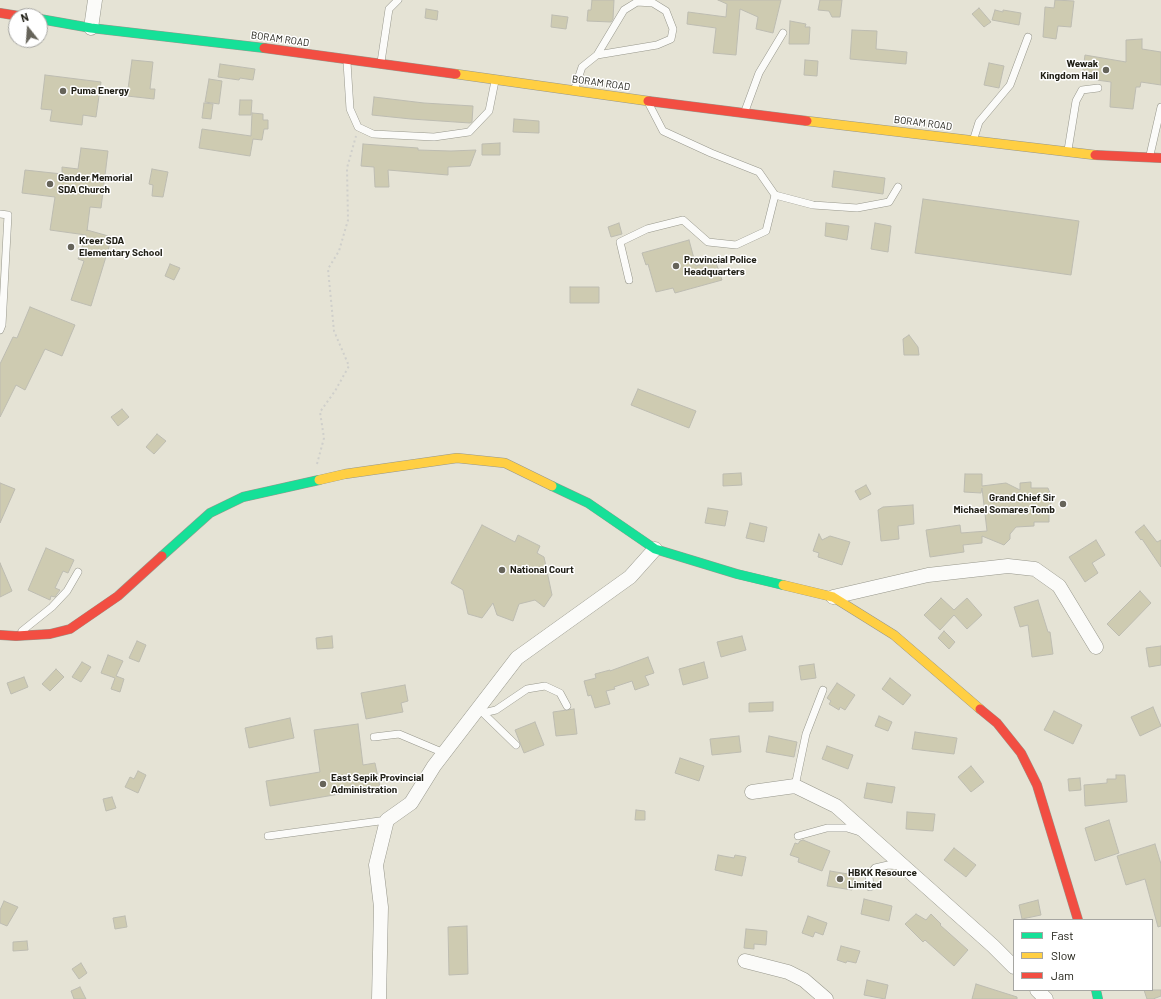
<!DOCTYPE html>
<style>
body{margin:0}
#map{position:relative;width:1161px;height:999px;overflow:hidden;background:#e5e3d5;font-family:Barlow,sans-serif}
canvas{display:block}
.legend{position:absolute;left:1013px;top:919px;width:140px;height:72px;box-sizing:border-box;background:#fff;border:1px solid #a6a6a2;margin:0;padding:5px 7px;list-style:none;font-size:12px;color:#212017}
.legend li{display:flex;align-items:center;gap:8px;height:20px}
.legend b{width:20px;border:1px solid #a6a6a2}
.north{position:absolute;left:8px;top:8px;width:40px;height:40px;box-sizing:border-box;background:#fff;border:1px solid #a6a6a2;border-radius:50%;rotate:343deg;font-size:11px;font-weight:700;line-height:16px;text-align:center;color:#212017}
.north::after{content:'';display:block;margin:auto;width:14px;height:18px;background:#66645a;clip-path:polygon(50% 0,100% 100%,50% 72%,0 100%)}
</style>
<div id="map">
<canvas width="1161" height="999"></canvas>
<ul class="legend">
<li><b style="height:5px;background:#16e098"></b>Fast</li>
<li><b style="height:5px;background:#ffcf43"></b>Slow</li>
<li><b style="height:5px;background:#f24e42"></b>Jam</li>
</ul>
<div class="north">N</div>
</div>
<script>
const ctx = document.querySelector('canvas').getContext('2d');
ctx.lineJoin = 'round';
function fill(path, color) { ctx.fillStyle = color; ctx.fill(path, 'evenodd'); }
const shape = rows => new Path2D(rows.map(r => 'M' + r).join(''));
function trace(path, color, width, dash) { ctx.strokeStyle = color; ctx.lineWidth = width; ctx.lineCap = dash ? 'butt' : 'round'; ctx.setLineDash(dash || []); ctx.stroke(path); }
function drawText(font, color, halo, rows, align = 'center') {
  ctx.font = font + ' Barlow,sans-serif'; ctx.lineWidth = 3; ctx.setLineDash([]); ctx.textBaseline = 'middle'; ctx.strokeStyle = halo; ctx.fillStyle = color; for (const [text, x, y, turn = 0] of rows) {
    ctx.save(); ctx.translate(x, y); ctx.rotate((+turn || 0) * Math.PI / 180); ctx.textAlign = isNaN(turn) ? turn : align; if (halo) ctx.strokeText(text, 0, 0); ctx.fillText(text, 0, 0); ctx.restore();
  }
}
const building = shape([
 [592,0,614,0,613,19,611,22,587,21,588,10,591,10,592,0],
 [718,0,781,0,773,33,756,29,758,17,740,9,736,55,713,53,716,28,687,24,688,12,726,17,727,4,718,0],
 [820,0,842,0,840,17,832,17,829,11,818,10,820,0],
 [1055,0,1074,1,1071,27,1058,26,1056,39,1043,37,1045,7,1054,8,1055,0],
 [979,8,991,22,984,27,972,14,979,8],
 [426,9,438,11,437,20,425,18,426,9],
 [995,10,1003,12,1003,10,1021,13,1019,25,992,20,995,10],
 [552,15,568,17,566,29,551,27,552,15],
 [790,21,806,24,805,27,810,27,809,44,789,44,790,21],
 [852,30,877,31,876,49,907,52,906,64,850,59,852,30],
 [1142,39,1142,49,1161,52,1161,85,1141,82,1140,87,1136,87,1133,109,1110,107,1111,82,1082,78,1085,55,1126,62,1126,40,1142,39],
 [132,60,153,62,150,89,155,89,154,99,127,96,132,60],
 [805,60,818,61,817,76,804,75,805,60],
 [989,63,1004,66,999,88,984,85,989,63],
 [220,64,255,69,253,80,240,78,239,80,218,77,220,64],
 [45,75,101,82,96,117,83,115,82,125,50,121,52,110,41,109,45,75],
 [209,79,222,81,219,104,205,102,209,79],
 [374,97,424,103,473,106,472,122,470,123,411,119,372,115,374,97],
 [240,100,252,100,251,115,239,115,240,100],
 [204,103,213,104,211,119,202,118,204,103],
 [252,113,263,114,263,120,268,120,268,129,264,129,262,140,253,139,250,156,199,148,202,129,251,136,252,113],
 [514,119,539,121,539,133,513,132,514,119],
 [500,143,500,155,482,155,482,144,500,143],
 [363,144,418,148,418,150,451,151,476,150,470,166,448,167,448,175,388,170,389,187,375,187,374,167,361,166,363,144],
 [81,148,108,151,101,208,90,207,87,231,87,230,112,237,91,306,71,300,84,261,78,259,86,235,50,230,55,197,22,193,25,170,62,174,62,167,78,169,81,148],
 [152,169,168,172,163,197,152,196,153,185,149,184,152,169],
 [834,171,885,178,883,194,832,187,834,171],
 [923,199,1079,221,1071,275,915,253,923,199],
 [619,223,622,234,611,237,608,227,619,223],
 [826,223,849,226,847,240,825,236,826,223],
 [875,223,891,226,888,252,871,249,875,223],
 [689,240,696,266,715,260,722,280,675,293,673,288,656,292,648,264,646,265,642,253,689,240],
 [170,264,180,268,174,280,165,276,170,264],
 [570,287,599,287,599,303,570,303,570,287],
 [30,307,75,325,62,356,45,349,25,390,16,385,0,417,0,364,13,337,17,338,30,307],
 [909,335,918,347,919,355,904,355,903,339,909,335],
 [638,389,696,411,689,428,631,405,638,389],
 [122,409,129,417,118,426,111,417,122,409],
 [157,434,166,441,154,454,146,447,157,434],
 [741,473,742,485,723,486,723,474,741,473],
 [965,474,982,474,982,486,1006,483,1020,490,1020,483,1031,482,1031,488,1048,488,1053,501,1049,506,1049,522,1034,522,1034,526,1016,527,1010,534,1010,539,1004,545,982,536,982,543,963,545,964,552,930,557,926,530,960,525,961,533,987,531,982,488,981,493,964,492,965,474],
 [0,483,15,489,0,523,0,483],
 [866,485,871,494,860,500,855,491,866,485],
 [913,505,914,524,898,526,899,539,881,541,878,510,883,507,913,505],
 [708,508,728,511,725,526,705,523,708,508],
 [750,523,767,527,764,542,746,538,750,523],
 [482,525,515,542,518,535,540,546,537,553,544,557,552,595,544,607,535,600,519,604,513,621,497,615,493,603,482,618,468,614,463,590,451,583,482,525],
 [1144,525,1157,542,1161,540,1161,567,1142,539,1141,540,1135,532,1144,525],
 [819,534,822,540,830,536,850,542,842,565,818,557,819,553,813,551,819,534],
 [1096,540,1105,555,1092,563,1098,573,1085,582,1069,557,1096,540],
 [46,548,74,560,68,573,63,571,55,588,60,590,57,594,55,597,51,596,50,600,28,590,46,548],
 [0,563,12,591,0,597,0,563],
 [1140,591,1151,603,1119,636,1107,624,1140,591],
 [941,598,954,610,967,598,982,615,967,629,954,615,940,630,924,615,941,598],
 [1038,600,1048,632,1050,632,1053,654,1032,657,1028,625,1020,627,1014,607,1038,600],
 [944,631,955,642,949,649,938,638,944,631],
 [332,636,333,648,317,649,316,638,332,636],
 [742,636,746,650,721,657,717,642,742,636],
 [137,641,146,645,139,662,129,658,137,641],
 [1161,646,1161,665,1149,667,1146,648,1161,646],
 [108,655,123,661,116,676,124,679,120,692,111,689,115,678,101,673,108,655],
 [648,657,654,673,645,676,649,685,635,690,632,681,614,687,615,689,606,691,610,704,595,708,591,695,588,696,584,681,596,678,595,674,610,670,610,671,648,657],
 [82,662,91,667,81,682,72,677,82,662],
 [704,662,708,678,683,685,679,669,704,662],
 [814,664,816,678,801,680,799,666,814,664],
 [56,669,64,677,50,691,42,684,56,669],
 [24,677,28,687,11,694,7,683,24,677],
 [890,678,911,695,903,705,882,689,890,678],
 [837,683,855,695,845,710,840,707,839,710,829,704,831,701,827,698,837,683],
 [405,685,408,701,401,703,403,712,366,719,361,693,405,685],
 [773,702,773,711,749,712,749,703,773,702],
 [1153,707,1161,726,1140,736,1131,717,1153,707],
 [574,709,577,734,556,736,553,712,574,709],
 [1054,711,1082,725,1073,744,1044,730,1054,711],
 [879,716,892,722,888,731,875,726,879,716],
 [290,718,294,738,249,748,245,728,290,718],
 [535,722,544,745,524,753,515,730,535,722],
 [358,724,363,765,375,763,380,787,270,806,266,781,320,772,314,730,358,724],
 [915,732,957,738,954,754,912,749,915,732],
 [739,736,741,752,712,755,710,739,739,736],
 [769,736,797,742,794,757,766,752,769,736],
 [827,746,853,755,848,769,822,759,827,746],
 [680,758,704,766,699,781,675,773,680,758],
 [971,766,984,782,971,792,958,777,971,766],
 [138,771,146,775,138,793,125,787,130,777,134,779,138,771],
 [1116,775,1125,775,1127,802,1085,806,1084,785,1107,783,1107,779,1116,779,1116,775],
 [1080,778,1081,790,1069,791,1068,779,1080,778],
 [867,783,895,787,892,803,864,798,867,783],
 [112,797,116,808,106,811,103,799,112,797],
 [636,810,645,811,645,820,635,820,636,810],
 [907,812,935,814,933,831,906,829,907,812],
 [1109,820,1119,853,1095,861,1085,828,1109,820],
 [803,840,830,851,822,871,798,862,799,858,790,855,795,843,798,844,800,841,803,840],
 [1155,844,1161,864,1161,926,1158,927,1145,879,1126,885,1117,856,1155,844],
 [954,848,976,865,966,877,944,860,954,848],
 [718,855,734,858,735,855,746,857,742,876,715,870,718,855],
 [830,871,854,875,852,890,827,886,830,871],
 [864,899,892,906,889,921,861,914,864,899],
 [1038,900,1041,915,1022,919,1019,905,1038,900],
 [4,901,18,907,7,926,0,923,0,910,4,901],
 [916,914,926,920,931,914,941,924,940,925,968,950,954,966,925,940,923,942,905,924,916,914],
 [125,916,127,927,115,929,113,918,125,916],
 [808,916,827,923,823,935,815,932,813,937,802,933,808,916],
 [467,926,468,974,449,975,448,927,467,926],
 [746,929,767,931,766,945,754,944,754,949,744,948,746,929],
 [27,941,28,950,13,951,13,942,27,941],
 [841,946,860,951,856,963,847,961,846,963,837,960,841,946],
 [81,963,87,973,79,979,72,969,81,963],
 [867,980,888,985,885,999,864,995,867,980],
 [976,984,1017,997,1017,999,972,999,976,984],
 [80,987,86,999,74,999,71,991,80,987],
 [1144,990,1161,990,1161,996,1153,999,1147,999,1144,990]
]);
fill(building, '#cecbb1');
trace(building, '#bdbcb1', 1);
const lane = shape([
 [347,62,350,109,358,127,373,134,434,137,469,132,489,111,495,81],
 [381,62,389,9,398,0],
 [575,88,582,67,597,55,657,45,671,39,673,29,666,11,653,3,637,2,624,10,597,55],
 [745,111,759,73,783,33],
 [974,138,979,122,1010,85,1028,37],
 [1068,150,1076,101,1082,90,1098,88],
 [1150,155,1161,107],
 [775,195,813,205,857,208,889,202,898,187],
 [0,214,8,215,2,325,0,330],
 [629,280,620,242,647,229,683,220,708,242,736,245,766,231,775,195,759,172,711,153,663,131,649,104],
 [22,631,52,607,67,591,78,572],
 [481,711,516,745],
 [483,713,496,710,527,689,545,686,560,693,567,706],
 [374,737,399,734,444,753],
 [795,786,806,734,823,690],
 [268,836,387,820],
 [798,836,827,828,847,828,860,832],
 [870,887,869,876,875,868,888,865,901,866]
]);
const street = shape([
 [91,28,95,0],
 [833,597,928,575,1008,566,1035,569,1059,586,1096,647],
 [752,792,795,786,836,806,993,946,1014,967],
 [745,961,788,972,804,980,826,999],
 [1037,990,1046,999],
 [379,999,381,907,376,865,387,820,411,803,434,766,517,658,630,577,655,549]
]);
const fast = shape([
 [40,19,91,28,264,48],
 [552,486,588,503,655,549,737,574,783,585],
 [162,556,210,513,243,497,319,480],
 [1096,990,1098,999]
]);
const slow = shape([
 [456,74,648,101],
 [807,121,1095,155],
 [319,480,345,474,457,458,505,463,552,486],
 [783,585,833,597,894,635,980,709]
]);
const jam = shape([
 [0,13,19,16],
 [264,48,456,74],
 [648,101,807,121],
 [1095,155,1161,158],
 [0,635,16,636,50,634,70,629,118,596,162,556],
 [980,709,997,723,1021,753,1037,785,1078,920]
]);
trace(lane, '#97978c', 8);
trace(street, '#97978c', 15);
trace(fast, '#97978c', 10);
trace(slow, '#97978c', 10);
trace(jam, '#97978c', 10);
trace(shape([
 [317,464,324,438,320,412,335,391,349,366,334,331,328,269,339,251,348,220,347,168,356,136]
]), '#cfcfcb', 2, [2, 3]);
trace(lane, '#fbfbf9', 7);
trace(street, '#fbfbf9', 14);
trace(fast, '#16e098', 9);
trace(slow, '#ffcf43', 9);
trace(jam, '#f24e42', 9);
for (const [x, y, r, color] of [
 [1106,70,4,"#66645a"],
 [63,91,4,"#66645a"],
 [50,184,4,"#66645a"],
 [71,247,4,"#66645a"],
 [676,266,4,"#66645a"],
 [1063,504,4,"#66645a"],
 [502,570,4,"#66645a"],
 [323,784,4,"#66645a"],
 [840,879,4,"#66645a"]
]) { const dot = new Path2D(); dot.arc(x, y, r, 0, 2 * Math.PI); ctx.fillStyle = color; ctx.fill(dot); trace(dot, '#fff', 1.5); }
drawText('10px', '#212017', '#fff', [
 ["BORAM ROAD",280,39,8],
 ["BORAM ROAD",601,83,8],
 ["BORAM ROAD",923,123,7]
]);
drawText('bold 10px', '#212017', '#fff', [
 ["Wewak",1098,64,"right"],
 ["Kingdom Hall",1098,76,"right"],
 ["Puma Energy",71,91],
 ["Gander Memorial",58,178],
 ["SDA Church",58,190],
 ["Kreer SDA",79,241],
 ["Elementary School",79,253],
 ["Provincial Police",684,260],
 ["Headquarters",684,272],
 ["Grand Chief Sir",1055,498,"right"],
 ["Michael Somares Tomb",1055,510,"right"],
 ["National Court",510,570],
 ["East Sepik Provincial",331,778],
 ["Administration",331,790],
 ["HBKK Resource",848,873],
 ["Limited",848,885]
], 'left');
</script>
